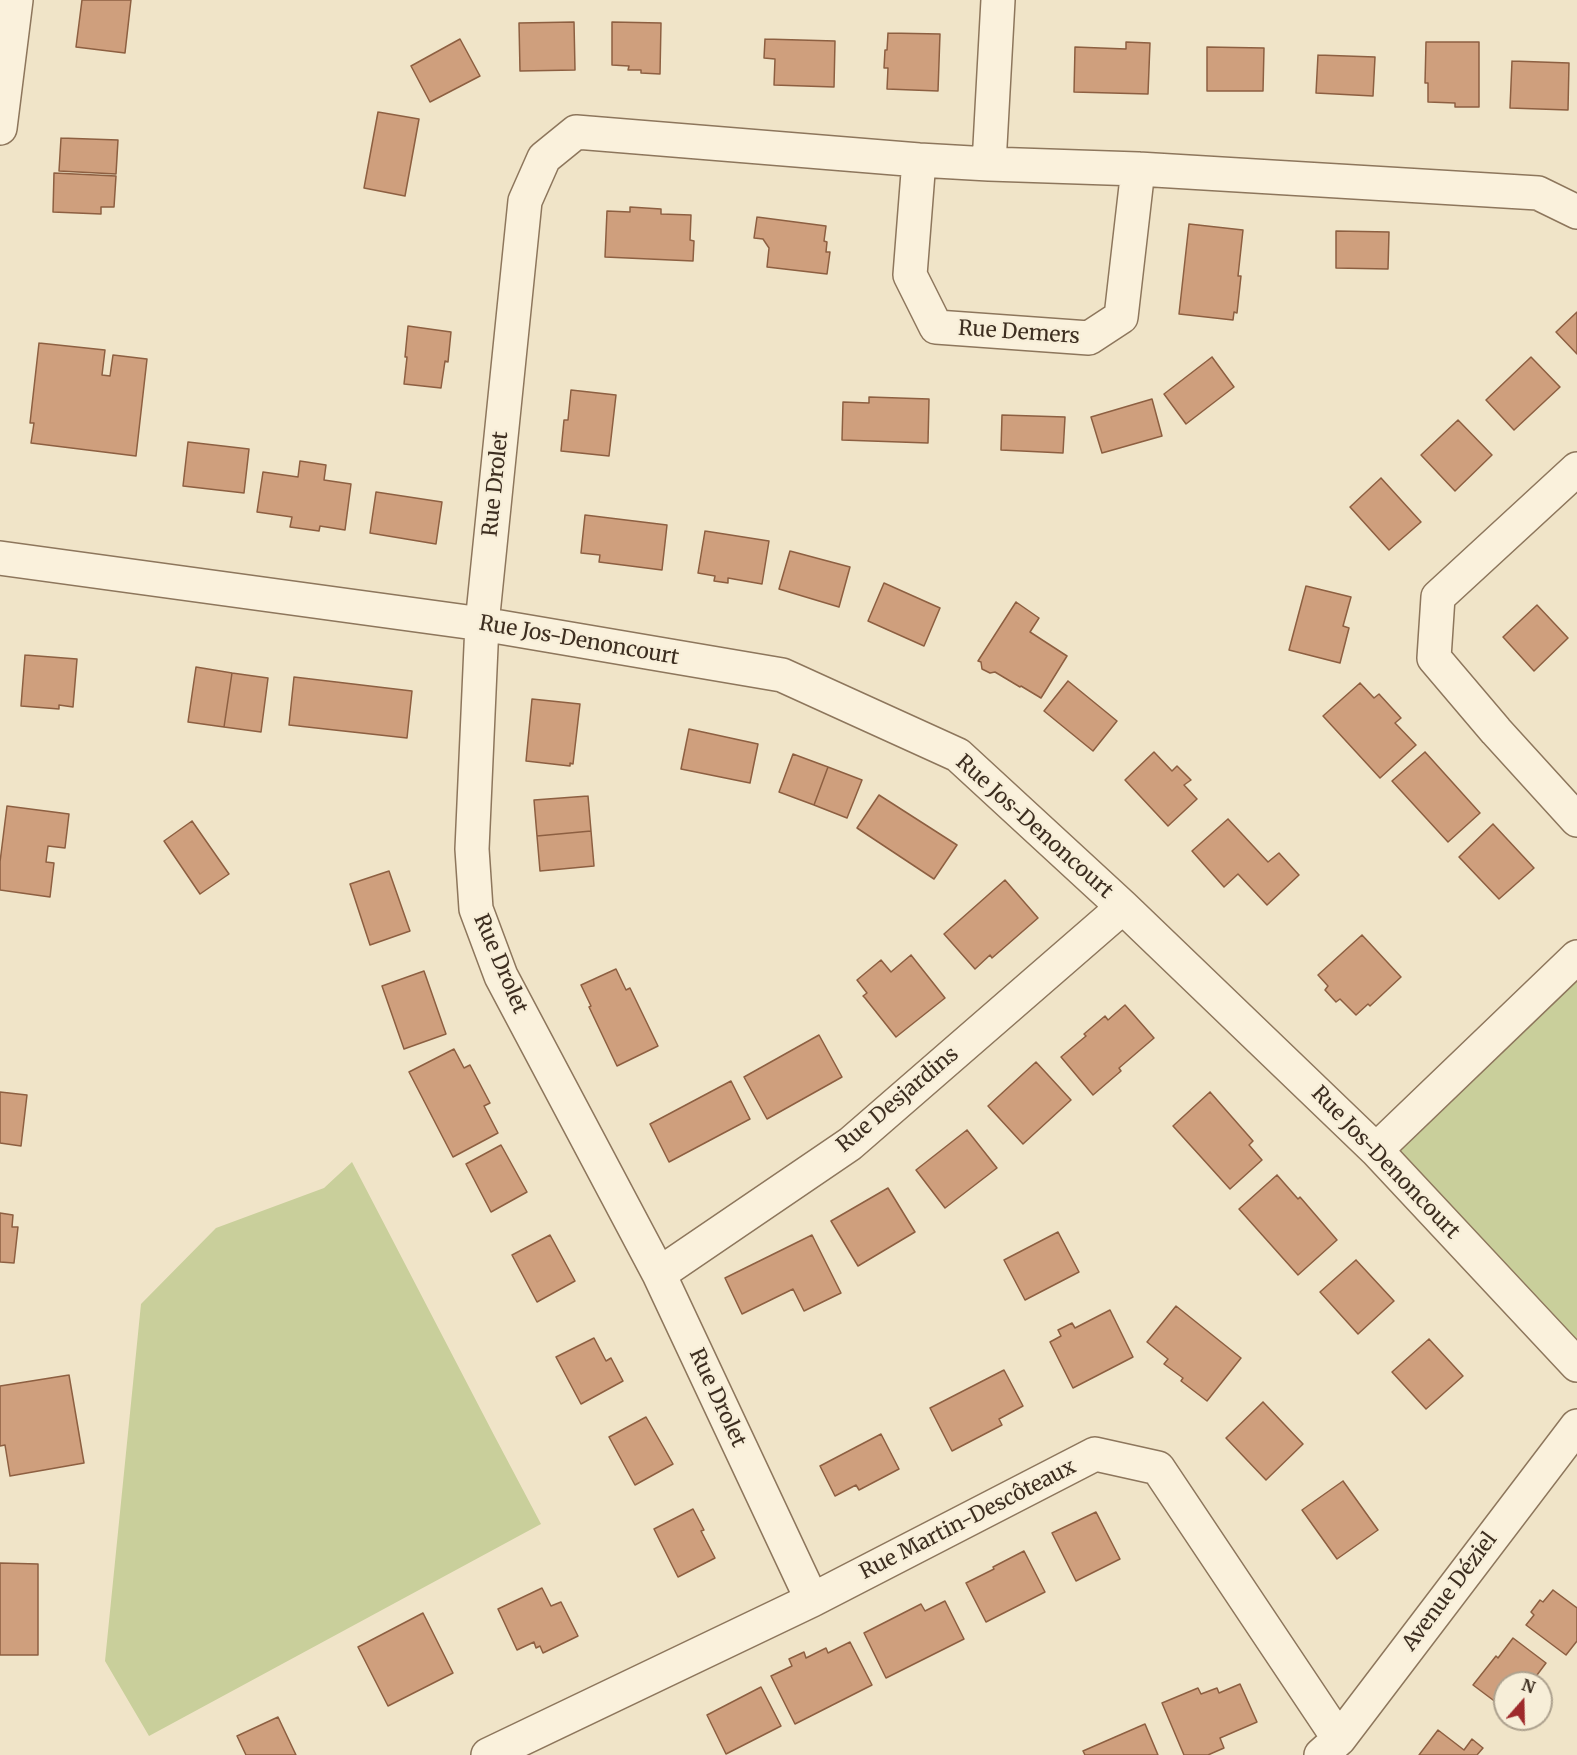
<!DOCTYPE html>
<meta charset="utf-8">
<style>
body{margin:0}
#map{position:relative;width:1577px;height:1755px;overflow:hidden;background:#f0e4c8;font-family:Merriweather,serif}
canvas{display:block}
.north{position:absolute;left:1493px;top:1671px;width:60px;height:60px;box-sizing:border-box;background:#f7eed8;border:2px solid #ada18e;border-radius:50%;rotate:20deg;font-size:16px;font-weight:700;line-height:24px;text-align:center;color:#3d2e20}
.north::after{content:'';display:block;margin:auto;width:21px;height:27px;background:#9e2a2b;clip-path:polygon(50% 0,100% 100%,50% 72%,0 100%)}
</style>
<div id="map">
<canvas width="1577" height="1755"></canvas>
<div class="north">N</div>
</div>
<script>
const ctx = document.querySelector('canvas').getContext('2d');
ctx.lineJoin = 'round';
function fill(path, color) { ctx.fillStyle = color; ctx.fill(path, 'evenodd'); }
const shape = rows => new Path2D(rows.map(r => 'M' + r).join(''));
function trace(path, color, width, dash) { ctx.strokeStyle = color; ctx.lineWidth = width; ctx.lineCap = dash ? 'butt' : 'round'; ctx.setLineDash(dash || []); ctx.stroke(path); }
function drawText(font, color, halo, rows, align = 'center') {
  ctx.font = font + ' Merriweather,serif'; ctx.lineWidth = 4.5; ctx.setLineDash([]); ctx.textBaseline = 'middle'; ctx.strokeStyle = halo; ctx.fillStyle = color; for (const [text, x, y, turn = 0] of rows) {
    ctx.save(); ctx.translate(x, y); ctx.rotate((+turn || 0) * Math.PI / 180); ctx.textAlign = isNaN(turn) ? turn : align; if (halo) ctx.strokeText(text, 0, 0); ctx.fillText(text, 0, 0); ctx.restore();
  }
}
fill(shape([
 [1577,957,1577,1368,1376,1150],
 [352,1162,495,1437,541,1524,149,1736,105,1661,141,1304,216,1228,324,1188]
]), '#c9cf9b');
const building = shape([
 [82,0,131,0,125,53,76,47,82,0],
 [574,22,575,70,520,71,519,23,574,22],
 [612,22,661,23,660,74,641,73,641,70,628,70,629,66,612,65,612,22],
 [888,33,940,34,938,91,887,89,888,68,884,68,885,50,887,50,888,33],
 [460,39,480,76,430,102,411,66,460,39],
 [765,39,835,41,834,87,774,85,775,59,764,58,765,39],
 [1126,42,1150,43,1148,94,1074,92,1075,47,1126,49,1126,42],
 [1426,42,1479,42,1479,107,1455,107,1455,103,1428,102,1428,83,1425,83,1426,42],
 [1207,47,1264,48,1263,91,1207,91,1207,47],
 [1318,55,1375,57,1373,96,1316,93,1318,55],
 [1512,61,1569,63,1568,110,1510,108,1512,61],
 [378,112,419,119,405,196,364,188,378,112],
 [61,138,118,140,116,174,59,171,61,138],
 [54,173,116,176,114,207,101,207,101,214,53,212,54,173],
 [630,207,661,209,661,214,691,215,690,240,694,241,693,261,605,257,607,211,630,212,630,207],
 [757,217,826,226,824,241,827,242,826,252,830,252,827,274,767,267,769,248,763,239,754,238,757,217],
 [1189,224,1243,230,1238,276,1241,276,1237,313,1234,312,1233,320,1179,314,1189,224],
 [1336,231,1389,232,1388,269,1336,268,1336,231],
 [1577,312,1577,354,1556,332,1577,312],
 [408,326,451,332,448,362,445,361,441,388,404,384,407,357,405,357,408,326],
 [39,343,105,350,102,375,110,376,113,355,147,359,136,456,31,443,34,423,30,423,39,343],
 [1212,357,1234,387,1186,424,1164,394,1212,357],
 [1531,357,1560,387,1514,430,1486,400,1531,357],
 [571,390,616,395,609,456,561,451,564,420,568,420,571,390],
 [869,397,929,399,928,443,842,440,843,402,869,403,869,397],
 [1152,399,1162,436,1102,453,1091,417,1152,399],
 [1002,415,1065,417,1063,453,1001,450,1002,415],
 [1458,420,1492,455,1455,491,1421,455,1458,420],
 [188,442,249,449,244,493,183,486,188,442],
 [300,461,326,465,324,480,351,484,345,530,320,526,319,531,290,527,292,517,257,512,263,472,298,477,300,461],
 [1381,478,1421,522,1389,550,1350,507,1381,478],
 [376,492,442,502,436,544,370,533,376,492],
 [585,515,667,525,662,570,599,562,600,555,581,553,585,515],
 [705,531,769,541,762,584,728,578,728,583,714,581,715,576,698,573,705,531],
 [790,551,850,567,839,607,779,589,790,551],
 [884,583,940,608,924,646,868,621,884,583],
 [1306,586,1351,597,1343,626,1349,628,1340,663,1289,650,1306,586],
 [1016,602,1039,618,1030,632,1067,656,1041,698,1021,686,1020,687,995,672,990,673,982,669,981,662,978,661,1016,602],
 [1537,605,1568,638,1534,671,1503,637,1537,605],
 [25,655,77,659,73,707,59,705,59,709,21,706,25,655],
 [196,667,232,673,224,727,188,722,196,667],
 [232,673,268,678,261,732,224,727,232,673],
 [294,677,412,691,407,738,289,725,294,677],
 [1068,681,1117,721,1093,751,1044,711,1068,681],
 [1360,683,1374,698,1379,694,1401,718,1395,723,1416,745,1380,778,1323,716,1360,683],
 [532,699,580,704,573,764,570,763,570,766,526,761,532,699],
 [689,729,758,744,750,783,681,769,689,729],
 [1154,752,1172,771,1177,766,1191,780,1184,785,1197,799,1168,826,1125,780,1154,752],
 [1425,752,1480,813,1448,842,1392,781,1425,752],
 [793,754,828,767,814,805,779,792,793,754],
 [828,767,862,780,847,818,814,805,828,767],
 [879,795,957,845,934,879,857,828,879,795],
 [588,796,591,831,537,836,534,800,588,796],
 [7,806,69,814,65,848,48,846,46,862,54,863,50,897,0,890,0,862,7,806],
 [1228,819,1268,862,1279,853,1299,875,1267,905,1238,874,1224,887,1192,851,1228,819],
 [192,821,229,874,200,894,164,841,192,821],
 [1493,824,1534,868,1499,899,1459,857,1493,824],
 [591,831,594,866,540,871,537,836,591,831],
 [389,871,410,931,370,945,350,884,389,871],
 [1005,880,1038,918,992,958,990,955,975,969,944,934,1005,880],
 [1362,935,1401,977,1370,1006,1368,1004,1356,1015,1340,999,1336,1002,1325,990,1328,986,1318,975,1362,935],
 [911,955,945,998,896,1037,865,998,863,996,867,993,857,980,881,960,891,972,911,955],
 [616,969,626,990,630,988,658,1046,617,1066,589,1007,591,1006,581,985,616,969],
 [424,971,446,1034,404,1049,382,986,424,971],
 [1125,1005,1154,1038,1119,1068,1121,1071,1093,1095,1061,1057,1086,1036,1084,1034,1105,1016,1108,1020,1125,1005],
 [819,1035,842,1077,767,1119,744,1077,819,1035],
 [454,1049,464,1068,470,1065,490,1103,484,1106,498,1133,453,1157,409,1072,454,1049],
 [1036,1062,1071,1100,1023,1144,988,1106,1036,1062],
 [731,1081,750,1119,669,1162,650,1124,731,1081],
 [0,1092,27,1095,21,1146,0,1143,0,1092],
 [1210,1092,1253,1141,1249,1145,1262,1160,1230,1189,1173,1126,1210,1092],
 [967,1130,997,1168,945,1208,916,1170,967,1130],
 [501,1145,527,1192,491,1212,466,1164,501,1145],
 [1277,1175,1298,1199,1300,1197,1337,1240,1298,1275,1239,1209,1277,1175],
 [888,1188,915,1232,858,1266,831,1221,888,1188],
 [0,1213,13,1215,12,1227,18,1227,14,1263,0,1262,0,1213],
 [1058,1232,1079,1272,1025,1300,1004,1260,1058,1232],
 [550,1235,575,1281,537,1302,512,1255,550,1235],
 [812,1235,841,1293,804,1311,793,1289,742,1314,725,1278,812,1235],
 [1356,1260,1394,1301,1358,1334,1320,1292,1356,1260],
 [1176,1306,1241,1358,1207,1401,1181,1381,1183,1378,1164,1364,1168,1359,1147,1342,1176,1306],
 [1110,1310,1133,1357,1073,1388,1050,1342,1061,1336,1058,1330,1072,1323,1075,1328,1110,1310],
 [594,1338,606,1361,611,1358,623,1381,581,1404,556,1357,594,1338],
 [1429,1339,1463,1376,1426,1409,1392,1372,1429,1339],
 [1004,1370,1023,1406,999,1419,1002,1425,952,1451,930,1408,1004,1370],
 [69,1375,84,1463,10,1476,5,1445,0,1446,0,1386,69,1375],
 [1263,1402,1303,1444,1266,1480,1226,1438,1263,1402],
 [646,1417,673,1464,635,1485,609,1437,646,1417],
 [881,1434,899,1469,859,1490,856,1485,835,1496,820,1466,881,1434],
 [1343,1481,1378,1530,1337,1559,1302,1510,1343,1481],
 [693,1509,704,1530,701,1531,715,1558,678,1577,654,1529,693,1509],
 [1096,1512,1120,1559,1076,1581,1052,1533,1096,1512],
 [1024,1551,1045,1592,986,1622,966,1583,994,1569,993,1567,1024,1551],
 [0,1563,38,1564,38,1655,0,1655,0,1563],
 [542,1588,551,1606,561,1602,578,1636,543,1653,540,1646,536,1648,534,1642,517,1650,498,1609,542,1588],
 [1553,1590,1577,1608,1577,1641,1566,1655,1526,1625,1534,1615,1531,1612,1540,1600,1543,1602,1553,1590],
 [945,1601,964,1639,886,1678,864,1633,921,1604,925,1611,945,1601],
 [423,1613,453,1673,388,1706,358,1647,423,1613],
 [1513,1638,1546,1663,1531,1683,1505,1683,1505,1709,1473,1685,1496,1656,1498,1658,1513,1638],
 [850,1642,872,1685,795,1724,771,1676,792,1666,789,1659,804,1652,806,1658,826,1648,828,1653,850,1642],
 [1240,1684,1257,1722,1220,1738,1224,1748,1208,1755,1184,1755,1162,1703,1198,1688,1201,1694,1217,1688,1219,1693,1240,1684],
 [761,1687,781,1726,726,1754,707,1715,761,1687],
 [278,1717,296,1755,246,1755,237,1736,278,1717],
 [1145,1724,1158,1755,1085,1755,1083,1751,1145,1724],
 [1438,1730,1464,1750,1472,1739,1483,1748,1477,1755,1419,1755,1438,1730]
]);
fill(building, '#cf9f7d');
trace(building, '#8d5f41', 1.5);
const minor = shape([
 [919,160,910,275,936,327,1089,338,1121,317,1138,169],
 [989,164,998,0],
 [1577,469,1438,597,1434,658,1496,731,1577,820],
 [0,558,482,624,782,675,958,755,1123,907,1376,1150,1577,1365],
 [1376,1150,1577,957],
 [659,1274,850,1144,1123,907],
 [812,1600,659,1274,501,976,476,909,472,849,482,624,525,201,544,158,576,132,919,160,989,164,1138,169,1538,193,1577,212],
 [488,1755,812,1600,1095,1454,1158,1468,1339,1739],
 [1321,1755,1339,1739,1577,1426]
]);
const tertiary = shape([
 [0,128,16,0]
]);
trace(minor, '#8d765c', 36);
trace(tertiary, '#8d765c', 36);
trace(minor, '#faf1dc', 33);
trace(tertiary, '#faf1dc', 33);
drawText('21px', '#3d2e20', '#f7eed8', [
 ["Rue Demers",1019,333,4],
 ["Rue Drolet",496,484,-84],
 ["Rue Jos-Denoncourt",579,641,10],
 ["Rue Jos-Denoncourt",1034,827,42],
 ["Rue Drolet",500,964,67],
 ["Rue Desjardins",898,1100,-40],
 ["Rue Jos-Denoncourt",1385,1163,46],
 ["Rue Drolet",717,1398,65],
 ["Rue Martin-Descôteaux",968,1520,-27],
 ["Avenue Déziel",1450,1592,-53]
]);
</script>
